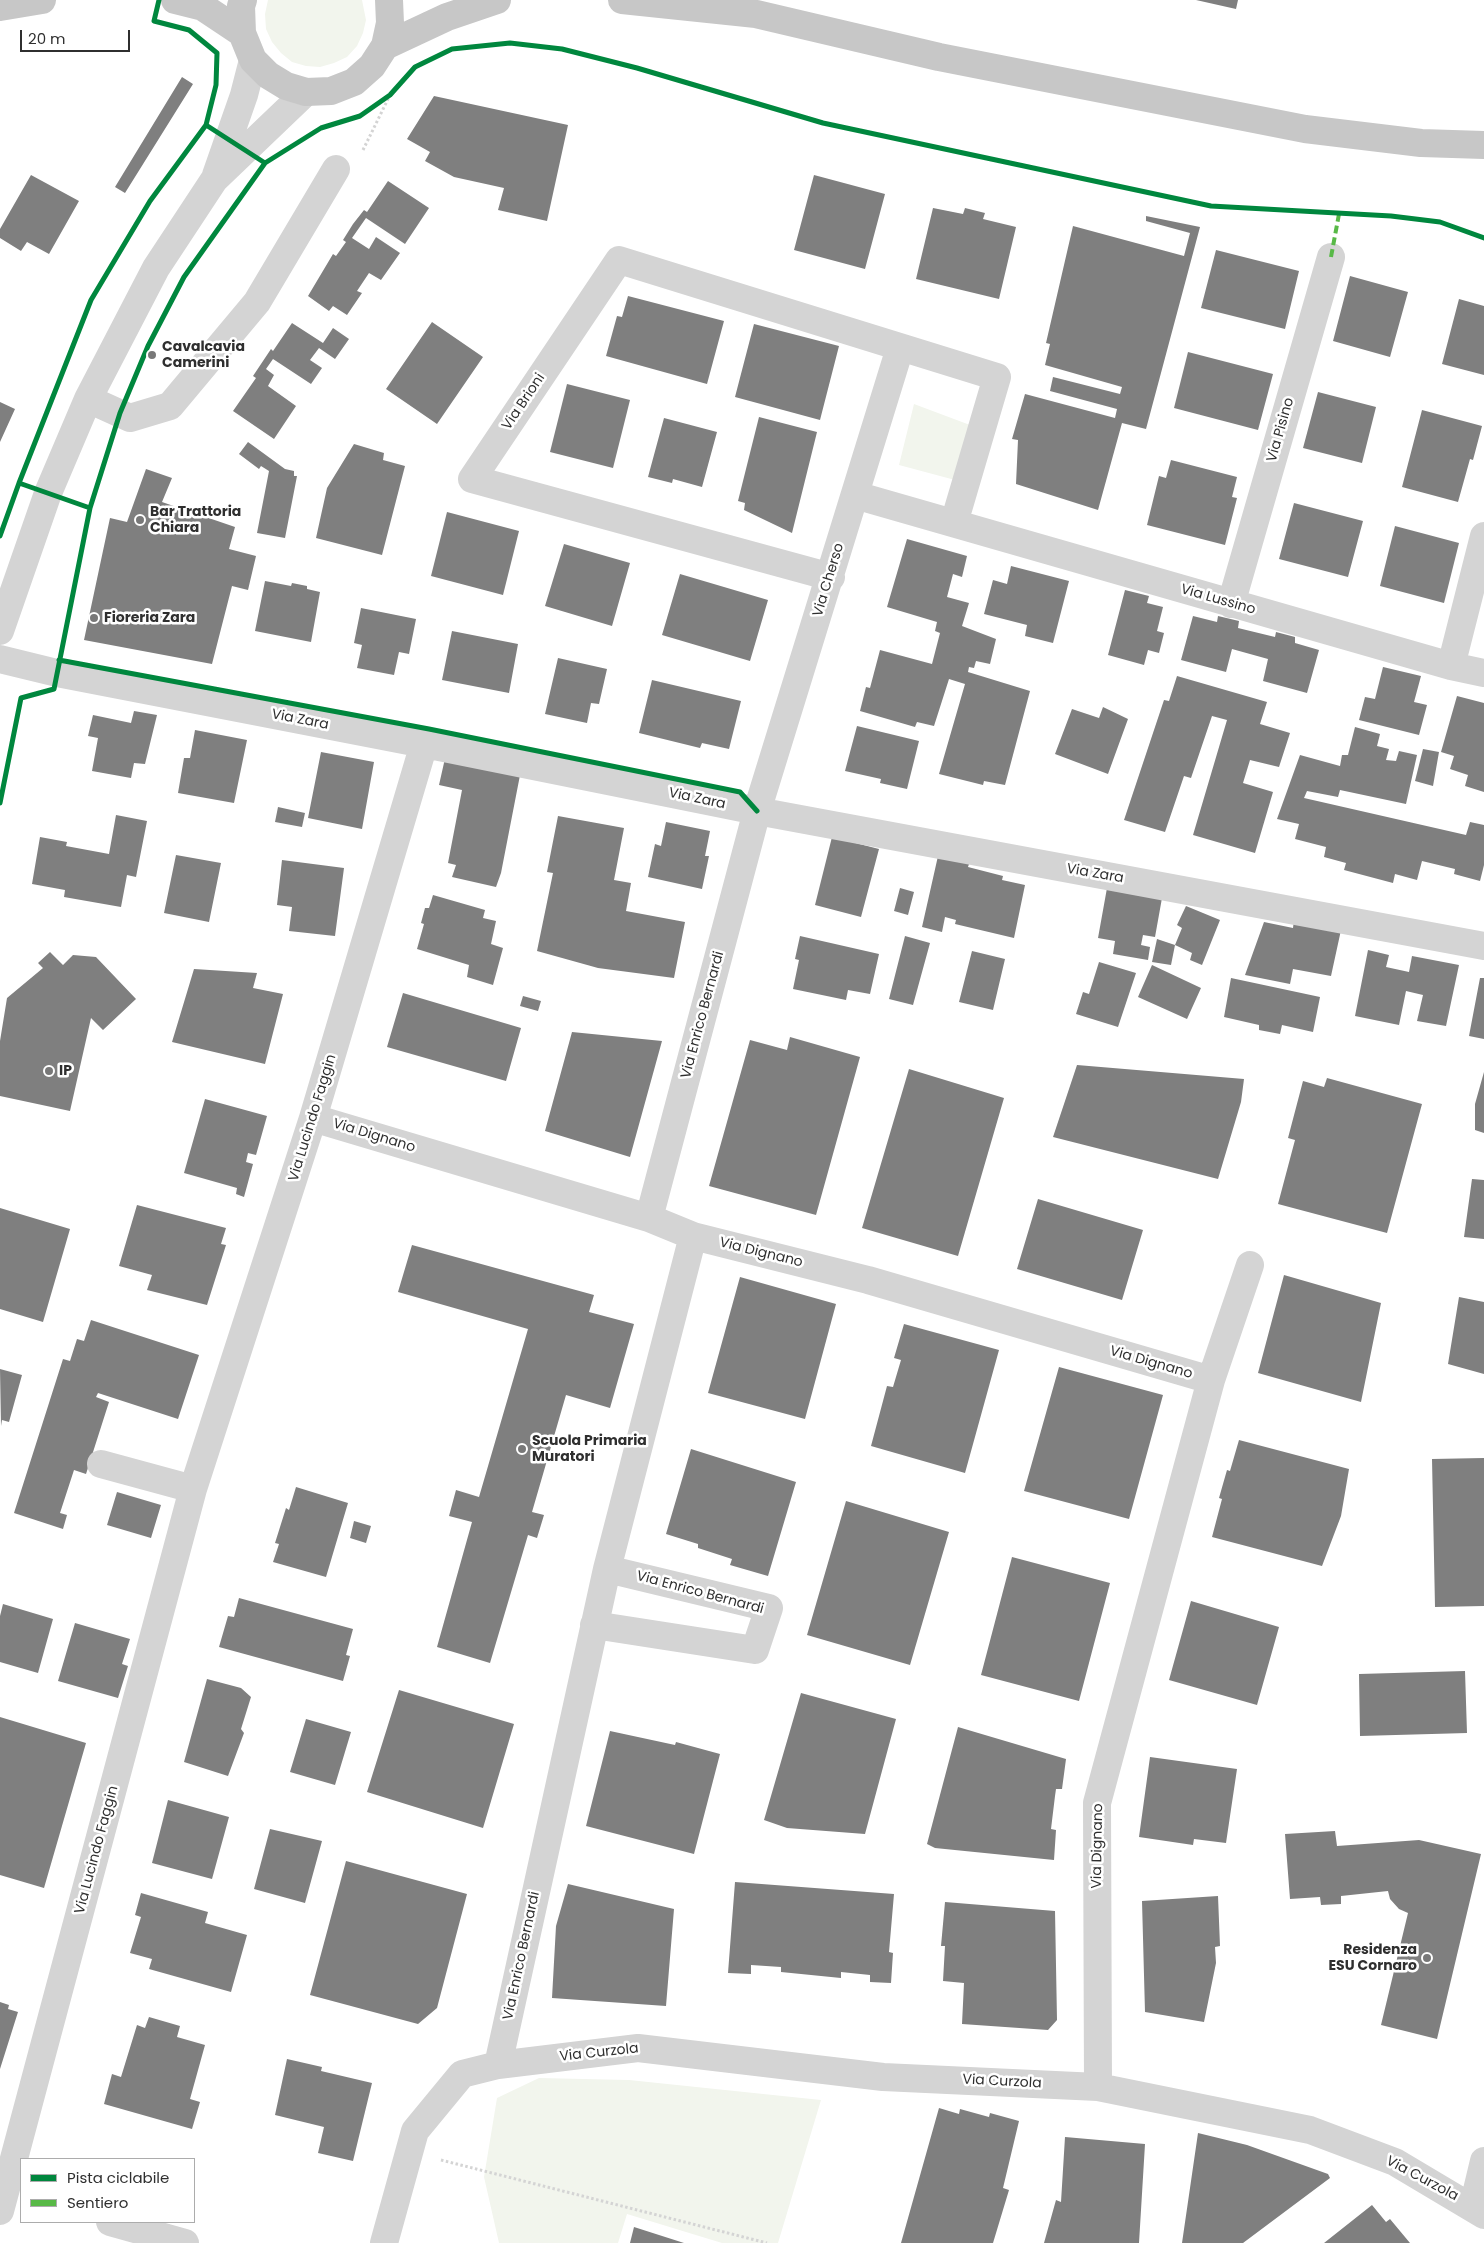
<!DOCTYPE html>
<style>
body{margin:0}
#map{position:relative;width:1484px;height:2243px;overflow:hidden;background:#fff;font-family:Poppins,sans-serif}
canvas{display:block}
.legend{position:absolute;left:20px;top:2158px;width:175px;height:65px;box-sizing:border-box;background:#fff;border:1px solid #acacac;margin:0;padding:6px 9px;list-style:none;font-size:15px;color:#2f2f2f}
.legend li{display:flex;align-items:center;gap:10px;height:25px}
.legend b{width:25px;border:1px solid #acacac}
.scale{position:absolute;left:20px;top:30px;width:110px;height:22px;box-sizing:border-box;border:2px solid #2f2f2f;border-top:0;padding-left:6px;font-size:15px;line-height:18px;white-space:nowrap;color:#2f2f2f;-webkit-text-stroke:4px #fff;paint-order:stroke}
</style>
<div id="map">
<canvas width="1484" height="2243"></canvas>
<ul class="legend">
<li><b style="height:6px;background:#00873e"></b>Pista ciclabile</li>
<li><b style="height:6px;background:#58b947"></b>Sentiero</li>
</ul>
<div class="scale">20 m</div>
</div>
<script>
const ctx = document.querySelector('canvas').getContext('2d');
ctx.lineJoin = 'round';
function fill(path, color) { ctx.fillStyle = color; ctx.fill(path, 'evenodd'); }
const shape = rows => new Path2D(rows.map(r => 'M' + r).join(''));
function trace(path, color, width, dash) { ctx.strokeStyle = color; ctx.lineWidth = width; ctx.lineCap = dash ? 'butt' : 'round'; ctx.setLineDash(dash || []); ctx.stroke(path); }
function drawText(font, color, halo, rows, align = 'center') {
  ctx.font = font + ' Poppins,sans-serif'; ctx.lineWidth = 5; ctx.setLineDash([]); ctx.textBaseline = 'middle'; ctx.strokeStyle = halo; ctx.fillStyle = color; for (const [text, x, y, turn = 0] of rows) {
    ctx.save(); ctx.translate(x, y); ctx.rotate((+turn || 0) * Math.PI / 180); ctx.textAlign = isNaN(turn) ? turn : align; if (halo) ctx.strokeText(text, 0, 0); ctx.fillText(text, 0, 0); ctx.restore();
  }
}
fill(shape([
 [268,0,362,0,366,20,363,33,357,46,347,57,334,63,320,67,306,66,292,62,281,53,272,42,266,29,265,14],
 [914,404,970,425,955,480,899,465],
 [539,2078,629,2080,821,2100,778,2243,722,2243,627,2214,618,2243,499,2243,484,2177,497,2098]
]), '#f2f5ed');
fill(shape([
 [1196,0,1238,0,1236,9],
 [182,77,193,84,125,193,115,187],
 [434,96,568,125,547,221,498,210,504,188,454,177,425,161,430,152,407,139],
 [31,175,79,201,49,254,27,242,21,251,0,238,0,229],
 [814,175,885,194,865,269,794,250],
 [388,181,429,208,405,244,366,218,352,238,369,249,376,237,400,253,381,280,369,273,357,291,362,293,347,315,333,306,329,311,308,296,333,254,336,256,346,242,343,240,353,224,364,210,367,212],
 [933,208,963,214,965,208,985,213,983,219,1016,227,999,299,916,279],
 [1146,216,1200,227,1146,429,1122,423,1098,510,1016,484,1018,440,1012,439,1025,394,1115,418,1117,409,1050,391,1053,377,1120,394,1122,387,1045,365,1050,344,1046,343,1073,226,1184,256,1190,233,1146,221],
 [1216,250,1299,271,1285,329,1201,308],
 [1350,276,1408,292,1390,357,1333,341],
 [628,296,724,321,707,384,606,356,617,316,622,317],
 [1459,299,1484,306,1484,375,1442,364],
 [432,322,483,357,437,424,386,389],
 [292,323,323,343,333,328,349,339,335,359,319,348,310,360,322,368,311,384,273,359,266,369,274,375,268,386,296,406,274,439,233,411,256,378,253,376,271,349,273,351],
 [754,324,839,346,820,420,735,397],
 [1188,352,1273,374,1258,430,1174,408],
 [567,384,630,400,613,468,550,452],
 [1318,392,1376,407,1362,463,1303,448],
 [0,402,15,409,0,442],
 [1422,410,1482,426,1473,460,1470,459,1458,502,1402,487],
 [759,417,817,432,792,533,744,510,745,503,738,501],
 [664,418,717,432,702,487,673,479,672,483,648,477],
 [248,442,285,469,294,471,294,476,297,476,285,538,257,533,269,471,261,466,259,469,239,454],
 [354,444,384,453,383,460,405,466,382,555,316,538,327,488],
 [1171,460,1237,477,1232,497,1237,498,1225,545,1147,525,1159,476,1166,478],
 [146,469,172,478,162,502,235,527,229,549,256,556,248,590,232,586,212,664,84,640,110,518,127,522],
 [1294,503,1363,521,1348,577,1279,559],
 [447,512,519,531,503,595,431,576],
 [1395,526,1459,543,1444,603,1380,586],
 [907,539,967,556,962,577,953,574,947,597,969,603,962,626,996,639,990,664,976,661,974,668,969,667,968,672,1030,691,1005,785,984,781,983,785,939,774,965,684,949,679,934,726,917,722,915,727,860,711,866,687,870,688,880,650,932,664,940,633,935,631,937,622,887,607],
 [564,544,630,563,612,626,545,606],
 [1011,566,1069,581,1053,643,1025,636,1027,625,984,614,993,580,1007,584],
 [680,574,768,600,750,661,662,635],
 [265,581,291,586,292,583,307,586,307,589,320,592,311,642,255,631],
 [1125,590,1149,596,1147,603,1163,607,1157,631,1164,633,1159,653,1148,650,1144,665,1108,655],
 [361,608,416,619,409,654,399,652,394,675,357,668,362,645,354,643],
 [1193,616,1217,622,1218,616,1239,621,1238,628,1275,637,1276,632,1295,637,1295,643,1319,650,1307,693,1263,681,1268,659,1232,649,1226,672,1181,660],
 [452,631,518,644,509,693,442,680],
 [558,658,607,669,599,704,591,703,587,723,545,714],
 [1383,667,1421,676,1414,702,1427,705,1419,735,1359,720,1365,697,1375,699],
 [1177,676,1267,702,1260,724,1290,733,1279,767,1250,760,1243,783,1273,792,1255,853,1193,835,1227,720,1212,716,1191,778,1184,776,1165,832,1124,820,1164,700,1169,701],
 [652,680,741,701,729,749,702,743,700,748,639,733],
 [1457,696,1484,703,1484,792,1465,786,1468,775,1450,769,1454,756,1441,752],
 [1103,707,1128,719,1108,774,1055,754,1072,709,1099,718],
 [134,711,157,715,145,764,134,763,131,778,92,771,98,738,88,736,93,715,131,723],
 [857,726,919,741,907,789,880,783,881,779,845,771],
 [1355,727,1380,734,1377,746,1389,749,1386,760,1396,761,1399,751,1417,755,1406,804,1340,790,1338,797,1307,791,1304,798,1466,835,1470,822,1484,825,1484,865,1480,881,1454,874,1455,869,1422,861,1417,880,1395,874,1393,883,1344,870,1346,863,1324,857,1326,847,1295,839,1299,824,1277,819,1300,755,1340,766,1342,755,1348,755],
 [195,730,247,740,234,803,178,793,184,758,190,758],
 [1423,749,1439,752,1433,786,1415,781],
 [321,752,374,762,362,829,308,818],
 [446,754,521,770,501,873,496,887,452,877,456,865,448,863,462,790,439,785],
 [278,807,305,813,302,827,275,822],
 [116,815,147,821,136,877,127,875,121,907,64,897,65,890,32,884,40,837,67,842,66,846,109,854],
 [558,816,624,828,614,880,631,883,626,911,685,922,674,978,598,968,537,951,553,873,547,872],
 [666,822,710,831,705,856,709,856,702,889,648,877,655,844,661,846],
 [832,837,879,849,861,917,815,905],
 [176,855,221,863,209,922,164,913],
 [938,856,969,864,968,867,1003,876,1002,880,1025,885,1014,938,955,924,956,920,945,917,942,932,922,927],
 [282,860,344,868,335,936,289,931,292,907,277,905],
 [900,888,914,892,908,915,894,911],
 [1107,888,1162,898,1155,937,1143,935,1141,945,1150,947,1148,960,1113,954,1115,941,1098,938],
 [433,895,485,910,483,918,496,921,491,944,503,948,493,985,467,977,469,965,417,949,424,924,421,923,425,908,429,908],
 [1186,906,1220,920,1202,965,1190,960,1192,953,1175,945,1182,928,1177,925],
 [1294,920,1341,930,1331,976,1293,969,1290,984,1245,975,1264,922,1293,928],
 [800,936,879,954,870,994,848,990,846,1000,793,989,799,960,795,959],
 [905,936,930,943,913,1005,889,999],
 [1157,939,1175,945,1171,965,1152,962],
 [1368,950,1389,955,1386,967,1409,972,1412,956,1459,965,1446,1026,1417,1021,1423,995,1406,991,1399,1025,1355,1016],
 [972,951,1005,959,993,1010,959,1002],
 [50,952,63,965,73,955,96,957,136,999,103,1030,91,1018,70,1111,0,1096,0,1041,7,998,43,968,38,963],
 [1099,962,1136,973,1118,1027,1076,1014,1083,992,1089,994],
 [1152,965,1201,988,1187,1019,1138,997],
 [194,969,257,973,253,988,283,994,265,1064,172,1042],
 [1231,978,1320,997,1313,1032,1282,1025,1280,1034,1259,1030,1259,1025,1224,1017],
 [1480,978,1484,978,1484,1039,1469,1036],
 [403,993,521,1028,506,1081,387,1047],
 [523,996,541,1001,538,1011,520,1006],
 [572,1032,662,1041,630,1157,545,1131],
 [790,1037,860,1057,816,1215,709,1186,750,1040,787,1050],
 [1077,1065,1244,1079,1241,1102,1218,1179,1053,1137],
 [909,1069,1004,1098,958,1256,862,1228],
 [1484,1072,1484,1133,1475,1130,1475,1104],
 [1327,1078,1422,1104,1387,1233,1278,1204,1295,1140,1288,1138,1303,1081,1324,1087],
 [205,1099,267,1116,256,1155,248,1153,246,1162,253,1164,244,1197,236,1194,237,1188,184,1173],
 [1472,1179,1484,1180,1484,1239,1464,1237],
 [1038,1199,1143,1230,1122,1300,1017,1269],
 [137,1205,226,1228,221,1244,226,1245,207,1305,147,1290,152,1275,119,1266],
 [0,1208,70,1229,43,1322,0,1309],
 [412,1245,594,1295,589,1312,634,1324,610,1408,566,1395,532,1512,544,1515,537,1538,528,1535,490,1663,437,1647,472,1522,449,1516,456,1490,479,1497,528,1329,398,1292],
 [1284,1275,1381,1303,1361,1402,1258,1373],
 [740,1277,836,1304,805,1419,708,1393],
 [1459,1297,1484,1302,1484,1374,1448,1364],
 [91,1320,199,1355,178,1419,98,1393,96,1397,109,1402,86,1474,74,1470,60,1513,67,1515,63,1529,14,1513,63,1359,70,1361,77,1339,84,1341],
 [904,1324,999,1350,965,1473,871,1446,887,1386,893,1387,901,1360,894,1358],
 [1059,1367,1163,1395,1129,1519,1024,1491],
 [0,1369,22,1375,9,1422,2,1420,1,1426],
 [1239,1440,1349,1469,1341,1516,1322,1566,1212,1537,1222,1499,1219,1498,1227,1470,1230,1471],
 [691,1449,796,1482,768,1576,730,1565,732,1559,698,1548,698,1544,666,1534],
 [1484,1458,1484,1606,1435,1607,1432,1459],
 [296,1487,348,1503,326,1577,273,1562,279,1544,275,1543,286,1508,289,1510],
 [117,1492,161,1505,151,1538,107,1525],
 [846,1501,949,1532,910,1665,807,1635],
 [354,1521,371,1526,366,1543,350,1538],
 [1012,1557,1110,1583,1079,1701,981,1675],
 [239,1598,353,1629,346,1655,350,1656,343,1681,219,1647,228,1616,234,1617],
 [1191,1601,1279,1627,1257,1705,1169,1680],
 [3,1604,53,1619,38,1673,0,1662,0,1616],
 [75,1623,130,1639,122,1664,128,1666,118,1698,58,1681],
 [1465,1671,1467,1733,1360,1736,1359,1674],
 [207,1679,241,1688,251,1697,241,1729,244,1733,228,1776,184,1762],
 [399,1690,514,1724,483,1828,367,1792],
 [801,1693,896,1719,865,1834,787,1828,764,1820],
 [0,1717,86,1743,44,1888,0,1875],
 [306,1719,351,1732,335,1785,290,1772],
 [958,1727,1066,1759,1062,1789,1056,1789,1055,1796,1051,1829,1056,1830,1054,1860,935,1848,927,1844],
 [610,1731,675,1745,676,1742,720,1754,694,1854,586,1826],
 [1150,1757,1237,1769,1226,1843,1194,1839,1193,1845,1139,1837],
 [168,1800,229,1817,212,1879,152,1863],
 [270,1829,322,1841,305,1903,254,1889],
 [1335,1831,1337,1846,1419,1840,1481,1854,1437,2039,1381,2025,1408,1913,1399,1909,1390,1899,1388,1891,1341,1896,1341,1904,1321,1905,1320,1897,1290,1899,1285,1834],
 [346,1861,467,1894,437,2008,418,2024,310,1995],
 [735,1882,894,1894,889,1952,893,1953,891,1983,870,1982,870,1975,841,1972,841,1978,781,1972,781,1967,751,1965,751,1974,728,1973],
 [568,1884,674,1909,666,2006,552,1998,556,1926],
 [141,1893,208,1912,205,1923,247,1935,231,1992,149,1969,152,1959,130,1953,141,1917,135,1915],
 [1218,1896,1220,1946,1215,1947,1216,1963,1204,2022,1145,2012,1142,1901],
 [945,1902,1055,1911,1057,2020,1048,2030,962,2024,964,1983,943,1981,945,1946,941,1946],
 [0,2002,9,2005,8,2009,18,2012,0,2069],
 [149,2017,180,2026,177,2037,205,2045,190,2099,200,2102,192,2129,104,2104,112,2074,121,2077,137,2025,145,2028],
 [287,2059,322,2067,321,2071,372,2083,353,2161,318,2153,324,2127,275,2115],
 [939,2108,959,2114,960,2109,989,2117,990,2113,1019,2121,1003,2188,1009,2190,993,2243,901,2243],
 [1198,2133,1247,2145,1328,2174,1330,2178,1243,2243,1182,2243],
 [1065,2137,1145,2144,1139,2243,1044,2243,1056,2200,1061,2202],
 [1372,2205,1386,2222,1390,2219,1410,2243,1324,2243],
 [634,2227,684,2243,630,2243]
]), '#7f7f7f');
trace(shape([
 [363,150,389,97],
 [441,2160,767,2243]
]), '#d4d4d4', 3, [2.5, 2.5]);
trace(shape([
 [216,175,244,95,253,60],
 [88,399,130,418,170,406,257,302,336,169],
 [855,495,1451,666,1484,673],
 [831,577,472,479,619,260,997,377,954,523],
 [1231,604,1331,257],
 [0,631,48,493,88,399,156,268,214,180,306,92],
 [0,659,57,673,424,744,757,811,1484,946],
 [1451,666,1484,536],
 [313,1118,649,1218,693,1236,868,1280,1211,1380],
 [649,1218,757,811,900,348],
 [101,1464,193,1489],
 [594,1625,755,1650,769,1608,607,1569],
 [498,2065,607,1569,693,1236],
 [1098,2087,1097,1803,1211,1380,1250,1265],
 [1473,2207,1484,2161],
 [0,2211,193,1489,313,1118,424,744],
 [110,2222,185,2243],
 [384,2243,415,2131,462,2074,498,2065,638,2048,883,2077,1098,2087,1310,2130,1395,2162,1484,2215]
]), '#d4d4d4', 28);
trace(shape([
 [175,0,203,7,242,33],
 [243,0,241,6,242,33,253,60,268,75,286,86,306,92,331,91,354,82,372,66,385,46,390,23,389,0],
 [622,0,756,14,939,57,1305,129,1421,143,1484,145],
 [0,7,42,0],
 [385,46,447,17,497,0]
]), '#c7c7c7', 28);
trace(shape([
 [1331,257,1339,214]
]), '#58b947', 4, [8, 4]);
trace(shape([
 [206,125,265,163],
 [19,483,90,508],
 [0,536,19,483,91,300,150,201,206,125,216,85,217,53,189,30,154,21,159,0],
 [59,660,429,729,740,792,757,811],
 [0,803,21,698,54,689,90,508,120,413,148,346,184,277,265,163,321,128,360,116,390,95,415,67,452,49,510,43,562,49,637,68,823,123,1211,206,1391,216,1440,222,1484,238]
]), '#00873e', 5);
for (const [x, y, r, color] of [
 [152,355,5,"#787878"],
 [140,520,5,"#787878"],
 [94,618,5,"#787878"],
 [49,1071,5,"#787878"],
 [522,1449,5,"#787878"],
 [1427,1958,5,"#787878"]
]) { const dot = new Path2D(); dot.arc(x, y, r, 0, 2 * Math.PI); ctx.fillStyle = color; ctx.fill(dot); trace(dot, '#fff', 2); }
drawText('bold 14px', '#2f2f2f', '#fff', [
 ["Cavalcavia",162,347],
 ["Camerini",162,363],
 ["Bar Trattoria",150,512],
 ["Chiara",150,528],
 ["Fioreria Zara",104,618],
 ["IP",59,1071],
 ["Scuola Primaria",532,1441],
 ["Muratori",532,1457],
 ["Residenza",1417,1950,"right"],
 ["ESU Cornaro",1417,1966,"right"]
], 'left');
drawText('14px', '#2f2f2f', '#fff', [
 ["Via Brioni",524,402,-56],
 ["Via Pisino",1281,430,-74],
 ["Via Cherso",829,580,-73],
 ["Via Lussino",1218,600,16],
 ["Via Zara",300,720,11],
 ["Via Zara",697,799,12],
 ["Via Zara",1095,874,10],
 ["Via Enrico Bernardi",703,1015,-75],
 ["Via Lucindo Faggin",313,1118,-73],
 ["Via Dignano",374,1136,17],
 ["Via Dignano",761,1253,14],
 ["Via Dignano",1151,1363,16],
 ["Via Enrico Bernardi",700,1593,15],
 ["Via Dignano",1098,1846,-89],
 ["Via Lucindo Faggin",97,1850,-75],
 ["Via Enrico Bernardi",522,1956,-78],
 ["Via Curzola",599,2053,-6],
 ["Via Curzola",1002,2082,3],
 ["Via Curzola",1422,2179,28]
]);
</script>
